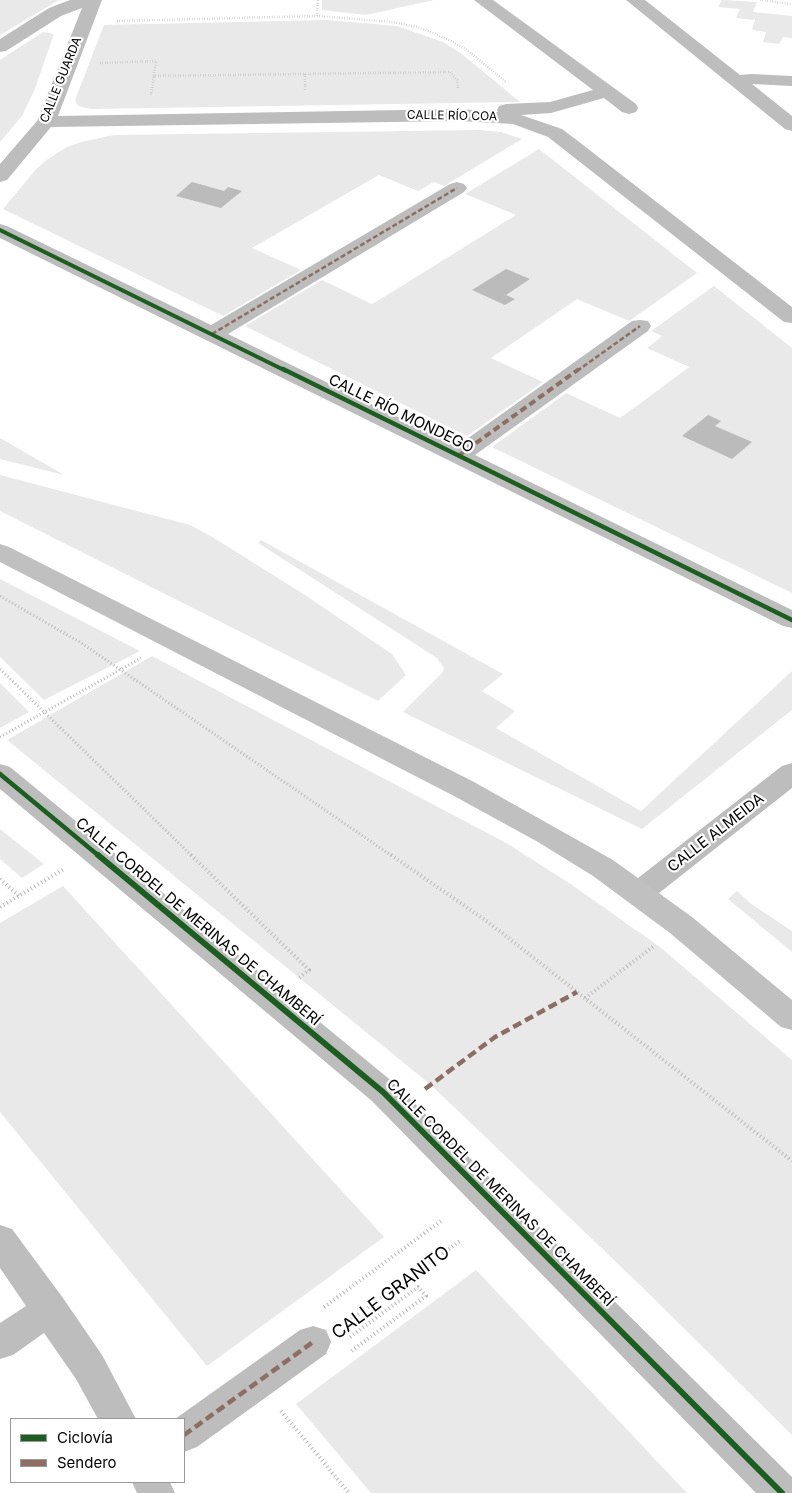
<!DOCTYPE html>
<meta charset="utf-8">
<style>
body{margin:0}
#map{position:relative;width:792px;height:1493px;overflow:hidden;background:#fff;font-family:Inter,sans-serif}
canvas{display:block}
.legend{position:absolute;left:10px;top:1418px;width:175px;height:65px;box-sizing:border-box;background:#fff;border:1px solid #999;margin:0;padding:6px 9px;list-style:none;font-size:15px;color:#000}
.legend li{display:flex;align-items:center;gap:10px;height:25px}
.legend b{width:25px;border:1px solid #999}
</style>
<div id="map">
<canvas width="792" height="1493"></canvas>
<ul class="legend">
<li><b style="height:6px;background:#1b5e20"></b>Ciclovía</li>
<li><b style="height:6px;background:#8d6e63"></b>Sendero</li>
</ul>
</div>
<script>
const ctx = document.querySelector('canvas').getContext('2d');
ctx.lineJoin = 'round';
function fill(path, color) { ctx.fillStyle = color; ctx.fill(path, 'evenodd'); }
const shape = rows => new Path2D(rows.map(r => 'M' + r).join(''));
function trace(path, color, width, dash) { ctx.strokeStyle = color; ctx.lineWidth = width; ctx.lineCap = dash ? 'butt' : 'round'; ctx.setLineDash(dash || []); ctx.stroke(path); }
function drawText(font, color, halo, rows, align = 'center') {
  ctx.font = font + ' Inter,sans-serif'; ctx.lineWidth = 4.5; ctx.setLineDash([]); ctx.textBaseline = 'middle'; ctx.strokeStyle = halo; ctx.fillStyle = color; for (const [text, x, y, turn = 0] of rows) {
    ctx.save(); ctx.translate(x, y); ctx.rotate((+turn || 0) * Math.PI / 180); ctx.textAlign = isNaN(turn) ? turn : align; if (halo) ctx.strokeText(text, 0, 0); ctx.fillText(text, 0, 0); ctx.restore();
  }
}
fill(shape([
 [0,0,59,0,0,35],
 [322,0,434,0,366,15,322,10],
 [722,0,757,2,753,12,792,16,792,38,783,37,779,44,763,42,766,32,752,30,755,20,736,18,740,9,718,7],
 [327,20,397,26,443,42,462,54,520,102,91,109,78,106,75,100,104,25],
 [43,32,54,34,34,91,22,116,0,142,0,60],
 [479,130,501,132,522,139,444,186,434,182,418,191,379,175,252,248,301,270,223,316,3,209,37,168,48,159,67,147,81,142,114,135],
 [539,149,697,273,629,321,577,299,491,358,543,382,467,436,245,326,322,280,372,304,392,292,516,215,465,194],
 [714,286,792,348,792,593,492,447,566,393,620,418,638,405,689,367,647,348,662,336,651,331],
 [0,438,64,475,0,459],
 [0,475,190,525,214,538,305,595,392,654,406,675,378,701,0,511],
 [261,540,503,674,482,691,515,711,496,728,641,811,792,671,792,710,642,829,403,712,442,673,444,668,437,658,258,543],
 [0,579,140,651,44,700,0,657],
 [152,656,508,844,572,885,660,947,792,1060,792,1435,640,1285,431,1085,7,740],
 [0,683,29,712,0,728],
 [0,829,44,864,22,878,0,859],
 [63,886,384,1237,207,1366,0,1112,0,923],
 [737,891,750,903,792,931,792,952,728,899],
 [476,1270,687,1493,371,1493,296,1404]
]), '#e9e9e9');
fill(shape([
 [192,182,224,191,228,187,242,191,221,208,176,196],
 [506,269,530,279,506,295,515,299,505,305,472,290],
 [708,415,721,421,715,426,752,442,732,459,682,436]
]), '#bbb');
trace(shape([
 [760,0,792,4],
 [317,16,318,0],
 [117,21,317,16,393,22,421,28,451,41,467,50,506,82],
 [100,63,156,61,151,95],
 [305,74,305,91],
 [153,76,450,72,457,80,458,88]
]), '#b8b8b8', 2.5, [0.5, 2]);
trace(shape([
 [0,596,83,644,392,856],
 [0,669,192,856],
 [0,737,141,658]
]), '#b8b8b8', 3, [1, 2.5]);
trace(shape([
 [191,855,309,970,299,978],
 [391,855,488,922,792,1161],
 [0,879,19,896],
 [0,907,64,869],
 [585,998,654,946],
 [324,1307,441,1221],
 [345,1324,460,1241],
 [350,1337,418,1287,426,1296,350,1352],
 [281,1411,349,1493]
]), '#b8b8b8', 4, [1, 3]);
fill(shape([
 [70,0,102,0,58,116,460,109,498,112,497,110,499,106,506,104,550,102,593,90,474,0,493,0,636,104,638,108,636,112,629,114,622,112,604,98,551,113,521,115,562,129,574,138,792,307,792,323,784,322,548,137,513,124,460,121,51,127,7,180,0,182,0,164,37,121,82,8,61,16,6,51,0,52,0,39,49,8,70,0],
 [626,0,645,0,740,75,751,74,792,76,792,86,752,84,792,116,792,131,785,129,626,0],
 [457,182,464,184,467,188,464,192,228,334,457,446,632,321,640,320,648,321,651,326,648,331,475,455,792,610,792,628,783,626,0,238,0,224,7,226,211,325,450,184,457,182],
 [792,763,792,788,649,901,639,904,629,901,624,893,629,885,782,766,792,763],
 [0,764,10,767,394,1083,792,1477,792,1493,756,1493,372,1101,0,789,0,764],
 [0,1225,12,1229,63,1298,102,1355,136,1419,98,1419,76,1379,44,1333,13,1355,0,1359,0,1323,26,1306,0,1268,0,1225],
 [313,1326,326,1330,331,1342,326,1354,197,1447,184,1452,184,1419,175,1419,300,1330,313,1326],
 [132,1482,170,1482,175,1493,137,1493,132,1482]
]), '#bdbdbd');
fill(shape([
 [0,544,9,547,474,782,613,860,692,917,792,1000,792,1030,781,1027,670,933,593,876,538,842,454,796,0,562,0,544]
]), '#c0c0c0');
trace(shape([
 [212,334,457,188],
 [577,371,640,326]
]), '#8d6e63', 2.5, [5, 2.5]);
trace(shape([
 [458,456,579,369]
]), '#8d6e63', 4, [7, 4]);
trace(shape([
 [425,1089,495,1037,577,992],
 [184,1435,313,1342]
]), '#8d6e63', 4.5, [9, 4.5]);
trace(shape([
 [0,230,286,371]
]), '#1b5e20', 4);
trace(shape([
 [283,369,792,620],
 [0,774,99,856]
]), '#1b5e20', 4.5);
trace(shape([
 [98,855,383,1092,782,1493]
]), '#1b5e20', 6);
drawText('12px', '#000', '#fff', [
 ["CALLE GUARDA",61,80,-68],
 ["CALLE RÍO COA",452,116,1]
]);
drawText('15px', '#000', '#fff', [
 ["CALLE RÍO MONDEGO",401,414,26],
 ["CALLE ALMEIDA",716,833,-38],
 ["CALLE CORDEL DE MERINAS DE CHAMBERÍ",198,922,40],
 ["CALLE CORDEL DE MERINAS DE CHAMBERÍ",500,1193,45]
]);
drawText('18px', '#000', '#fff', [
 ["CALLE GRANITO",391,1293,-37]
]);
</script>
